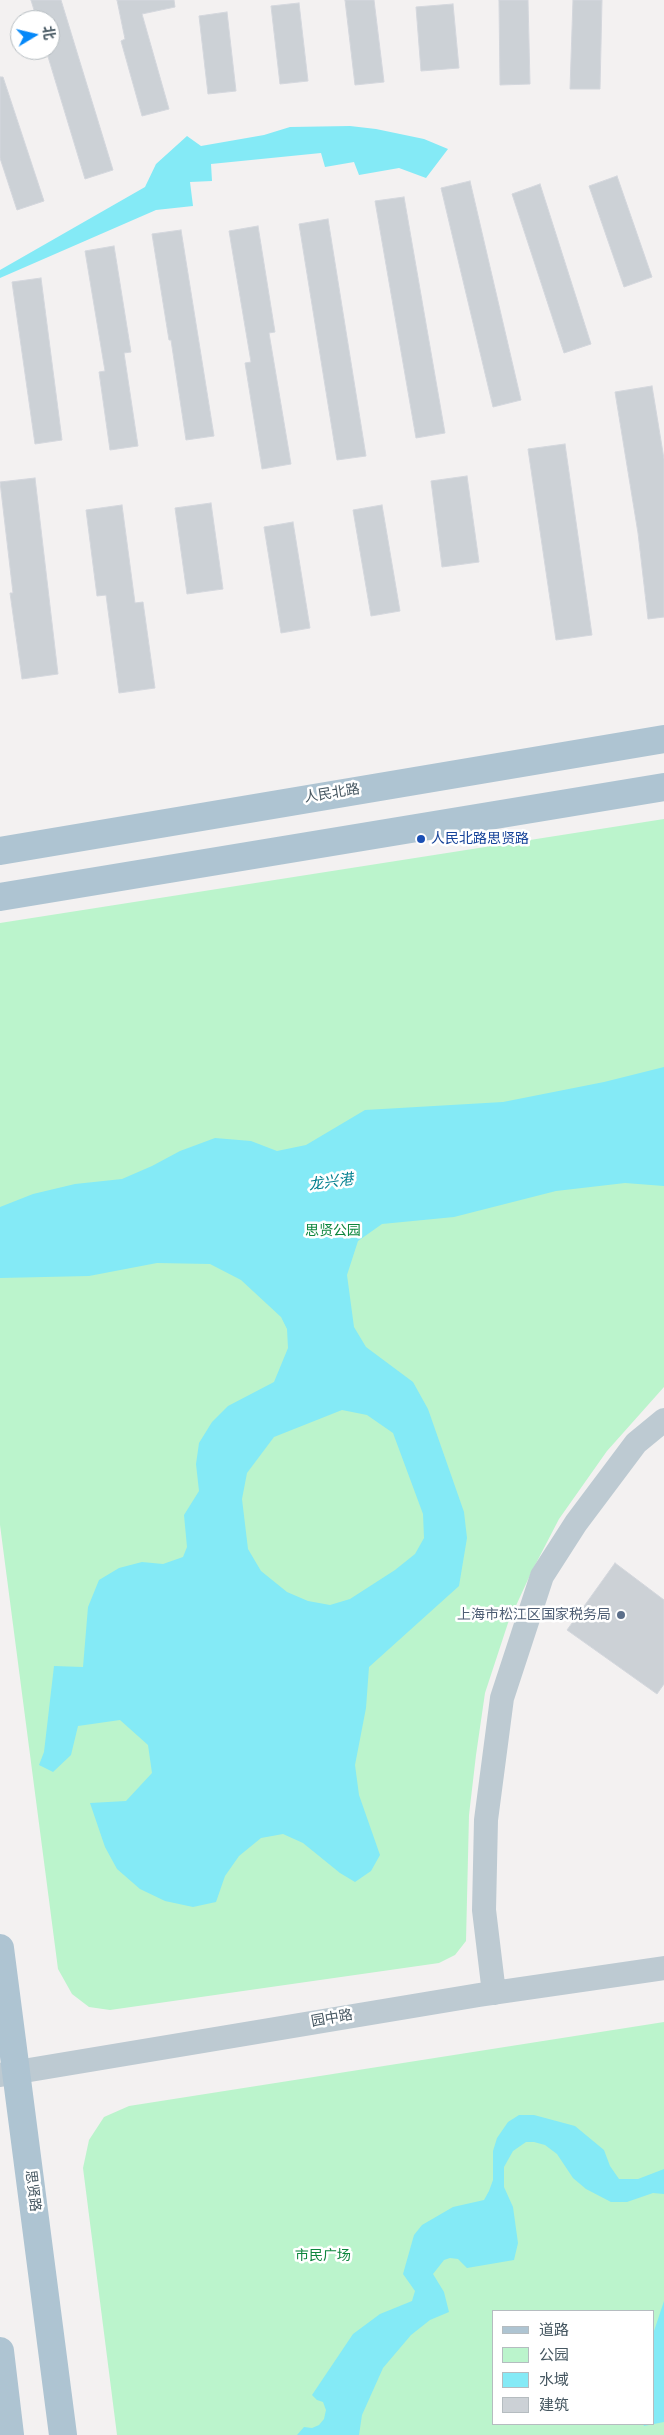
<!DOCTYPE html>
<meta charset="utf-8">
<style>
body{margin:0}
#map{position:relative;width:664px;height:2435px;overflow:hidden;background:#f3f1f1;font-family:Poppins,"Noto Sans SC",sans-serif}
canvas{display:block}
.legend{position:absolute;left:492px;top:2310px;width:162px;height:115px;box-sizing:border-box;background:#fff;border:1px solid #b5bcc0;margin:0;padding:6px 9px;list-style:none;font-size:15px;color:#465761}
.legend li{display:flex;align-items:center;gap:10px;height:25px}
.legend b{width:25px;border:1px solid #b5bcc0}
.north{position:absolute;left:10px;top:10px;width:50px;height:50px;box-sizing:border-box;background:#fff;border:1px solid #b5bcc0;border-radius:50%;rotate:81deg;font-size:14px;font-weight:700;line-height:20px;text-align:center;color:#465761}
.north::after{content:'';display:block;margin:auto;width:18px;height:22px;background:#0588f9;clip-path:polygon(50% 0,100% 100%,50% 72%,0 100%)}
</style>
<div id="map">
<canvas width="664" height="2435"></canvas>
<ul class="legend">
<li><b style="height:6px;background:#aec4d2"></b>道路</li>
<li><b style="height:14px;background:#bbf4cc"></b>公园</li>
<li><b style="height:14px;background:#84eaf6"></b>水域</li>
<li><b style="height:14px;background:#ccd1d6"></b>建筑</li>
</ul>
<div class="north">北</div>
</div>
<script>
const ctx = document.querySelector('canvas').getContext('2d');
ctx.lineJoin = 'round';
function fill(path, color) { ctx.fillStyle = color; ctx.fill(path, 'evenodd'); }
const shape = rows => new Path2D(rows.map(r => 'M' + r).join(''));
function trace(path, color, width, dash) { ctx.strokeStyle = color; ctx.lineWidth = width; ctx.lineCap = dash ? 'butt' : 'round'; ctx.setLineDash(dash || []); ctx.stroke(path); }
function drawText(font, color, halo, rows, align = 'center') {
  ctx.font = font + ' Poppins,"Noto Sans SC",sans-serif'; ctx.lineWidth = 5; ctx.setLineDash([]); ctx.textBaseline = 'middle'; ctx.strokeStyle = halo; ctx.fillStyle = color; for (const [text, x, y, turn = 0] of rows) {
    ctx.save(); ctx.translate(x, y); ctx.rotate((+turn || 0) * Math.PI / 180); ctx.textAlign = isNaN(turn) ? turn : align; if (halo) ctx.strokeText(text, 0, 0); ctx.fillText(text, 0, 0); ctx.restore();
  }
}
fill(shape([
 [664,819,664,1387,607,1451,559,1519,531,1573,508,1623,485,1693,476,1755,469,1815,466,1941,455,1955,439,1963,110,2010,89,2007,72,1994,58,1969,0,1525,0,923],
 [664,2022,664,2435,117,2435,83,2168,89,2140,104,2117,129,2106],
 [493,2311,653,2311,653,2424,493,2424]
]), '#bbf4cc');
fill(shape([
 [350,126,376,129,424,139,448,149,426,178,399,168,359,175,354,162,325,167,321,153,211,164,212,181,190,182,193,206,156,210,0,278,0,270,145,187,156,164,187,136,201,146,264,135,290,127],
 [664,1067,664,1186,625,1183,556,1191,454,1217,382,1224,358,1241,347,1275,354,1327,366,1347,413,1382,428,1409,464,1512,467,1538,459,1586,369,1667,366,1708,355,1765,359,1795,380,1855,371,1871,355,1882,340,1873,303,1843,283,1834,261,1838,239,1856,225,1876,216,1902,193,1907,165,1901,140,1889,117,1869,105,1847,90,1803,126,1801,152,1773,148,1745,120,1720,78,1726,71,1755,53,1772,39,1765,44,1752,54,1666,83,1667,88,1607,99,1580,119,1568,142,1562,163,1564,183,1557,187,1547,184,1515,199,1491,196,1464,199,1443,212,1422,228,1406,274,1382,288,1348,287,1329,281,1317,241,1280,210,1264,157,1263,89,1276,0,1278,0,1207,33,1194,75,1184,122,1179,152,1166,180,1151,215,1138,251,1141,277,1151,306,1145,365,1110,503,1102,604,1082],
 [342,1410,367,1415,393,1433,423,1514,424,1538,415,1554,395,1570,350,1599,330,1605,308,1601,287,1592,261,1571,248,1549,242,1499,247,1473,274,1437],
 [519,2115,534,2115,575,2126,604,2150,610,2166,619,2179,638,2179,664,2169,664,2194,653,2193,627,2202,611,2202,586,2189,573,2178,557,2154,545,2145,534,2142,526,2142,513,2151,504,2167,504,2187,513,2207,518,2243,514,2260,467,2268,458,2259,450,2258,444,2260,433,2274,444,2292,449,2312,430,2320,411,2335,383,2368,362,2415,359,2435,297,2435,304,2427,312,2428,319,2425,324,2419,326,2410,323,2402,317,2400,312,2395,353,2334,380,2314,412,2301,415,2291,403,2274,414,2235,422,2225,453,2207,484,2200,489,2191,493,2180,493,2151,497,2138,508,2122],
 [664,2301,664,2422,644,2426,643,2424,653,2424,653,2334]
]), '#84eaf6');
const building = shape([
 [31,0,61,0,113,170,85,179,46,50,50,50,50,20,37,20,31,0],
 [117,0,174,0,175,7,142,14,169,109,142,116,121,41,125,39,117,0],
 [345,0,374,0,384,82,355,85,345,0],
 [499,0,528,0,530,84,500,85,499,0],
 [573,0,602,0,600,89,570,89,573,0],
 [299,3,308,81,280,84,271,6,299,3],
 [453,4,459,68,421,71,416,7,453,4],
 [227,12,236,91,208,94,199,16,227,12],
 [0,77,3,77,44,201,17,210,0,158,0,77],
 [617,176,652,277,624,287,589,186,617,176],
 [470,181,521,400,493,407,441,188,470,181],
 [540,184,591,344,564,353,512,194,540,184],
 [404,197,445,433,416,438,375,201,404,197],
 [328,219,366,456,337,460,299,224,328,219],
 [258,226,275,332,269,333,291,464,262,469,245,363,251,362,229,231,258,226],
 [181,230,214,436,186,440,171,340,169,340,152,234,181,230],
 [114,246,131,352,124,353,138,446,110,450,99,372,105,371,85,251,114,246],
 [41,278,62,440,35,444,12,282,41,278],
 [652,386,664,459,664,617,648,619,638,533,615,392,652,386],
 [565,444,592,635,556,640,528,449,565,444],
 [467,476,479,562,442,567,431,481,467,476],
 [35,478,58,674,22,679,10,593,13,593,0,482,35,478],
 [211,503,223,589,187,594,175,508,211,503],
 [122,505,135,603,143,602,155,688,119,693,106,595,97,596,86,510,122,505],
 [382,505,400,611,371,616,353,510,382,505],
 [293,522,310,628,281,633,264,527,293,522],
 [615,1563,664,1600,664,1684,657,1694,567,1630,615,1563]
]);
fill(building, '#ccd1d6');
trace(building, '#d4d7dd', 1);
trace(shape([
 [494,1993,484,1910,486,1820,502,1698,542,1576,576,1523,636,1443,664,1420],
 [0,2075,479,1995,664,1968]
]), '#bdcad2', 24);
trace(shape([
 [0,851,664,739],
 [0,897,664,787],
 [0,1948,63,2435],
 [0,2351,10,2435]
]), '#aec4d2', 28);
for (const [x, y, r, color] of [
 [421,839,5,"#1a4fb4"],
 [621,1615,5,"#5c6f8a"]
]) { const dot = new Path2D(); dot.arc(x, y, r, 0, 2 * Math.PI); ctx.fillStyle = color; ctx.fill(dot); trace(dot, '#fff', 2); }
drawText('14px', '#465761', '#fff', [
 ["人民北路",332,794,-9],
 ["园中路",332,2019,-10],
 ["思贤路",32,2191,83]
]);
drawText('14px', '#164399', '#fff', [
 ["人民北路思贤路",431,839]
], 'left');
drawText('14px', '#0d863d', '#fff', [
 ["思贤公园",333,1231],
 ["市民广场",323,2256]
]);
drawText('14px', '#4e5e75', '#fff', [
 ["上海市松江区国家税务局",611,1615]
], 'right');
drawText('italic 15px', '#048190', '#fff', [
 ["龙兴港",331,1183,-8]
]);
</script>
